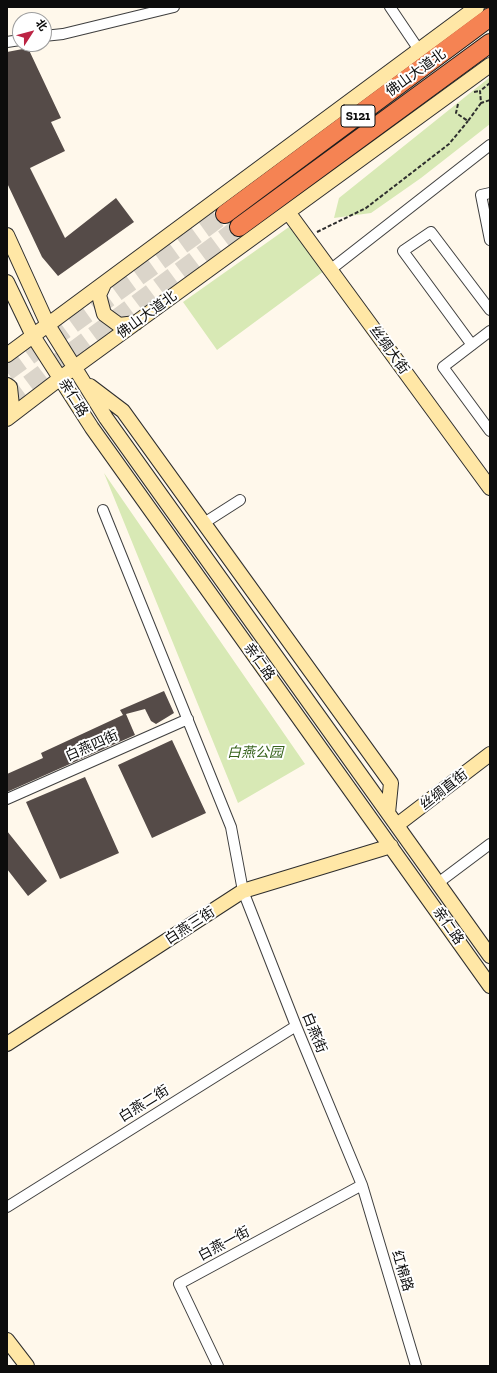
<!DOCTYPE html>
<meta charset="utf-8">
<style>
body{margin:0}
#map{position:relative;width:497px;height:1373px;overflow:hidden;background:#fff8eb;font-family:"Zilla Slab","Noto Sans SC",serif}
canvas{display:block}
.frame{position:absolute;inset:0;border:8px solid #0c0c0c;pointer-events:none}
.north{position:absolute;left:12px;top:12px;width:40px;height:40px;box-sizing:border-box;background:#fff;border:1px solid #9e9e9e;border-radius:50%;rotate:54deg;font-size:11px;font-weight:700;line-height:16px;text-align:center;color:#0c0c0c}
.north::after{content:'';display:block;margin:auto;width:14px;height:18px;background:#bc2444;clip-path:polygon(50% 0,100% 100%,50% 72%,0 100%)}
</style>
<div id="map">
<canvas width="497" height="1373"></canvas>
<div class="frame"></div>
<div class="north">北</div>
</div>
<script>
const ctx = document.querySelector('canvas').getContext('2d');
ctx.lineJoin = 'round';
function fill(path, color) { ctx.fillStyle = color; ctx.fill(path, 'evenodd'); }
const shape = rows => new Path2D(rows.map(r => 'M' + r).join(''));
function trace(path, color, width, dash) { ctx.strokeStyle = color; ctx.lineWidth = width; ctx.lineCap = dash ? 'butt' : 'round'; ctx.setLineDash(dash || []); ctx.stroke(path); }
function drawText(font, color, halo, rows, align = 'center') {
  ctx.font = font + ' "Zilla Slab","Noto Sans SC",serif'; ctx.lineWidth = 4; ctx.setLineDash([]); ctx.textBaseline = 'middle'; ctx.strokeStyle = halo; ctx.fillStyle = color; for (const [text, x, y, turn = 0] of rows) {
    ctx.save(); ctx.translate(x, y); ctx.rotate((+turn || 0) * Math.PI / 180); ctx.textAlign = isNaN(turn) ? turn : align; if (halo) ctx.strokeText(text, 0, 0); ctx.fillText(text, 0, 0); ctx.restore();
  }
}
fill(shape([
 [490,77,490,124,421,178,371,213,334,218,339,198],
 [289,227,324,271,217,350,183,302],
 [104,473,305,764,238,803]
]), '#d8e9b5');
fill(shape([
 [28,48,61,118,51,122,65,151,30,168,65,238,116,198,134,222,58,276,42,257,7,183,7,52],
 [164,691,174,713,156,724,151,721,145,709,126,714,135,735,7,792,7,774,43,758,41,753,123,715,120,710],
 [172,740,206,813,152,838,118,765],
 [85,777,119,853,60,879,26,802],
 [7,831,47,881,28,896,7,869]
]), '#554b48');
trace(shape([
 [7,372,225,214],
 [7,400,239,227]
]), '#dbd5ca', 18, [18, 9]);
const street = shape([
 [390,7,419,50],
 [44,36,63,34,174,7],
 [7,42,20,40],
 [490,193,481,195,490,240],
 [330,270,490,145],
 [490,331,443,367,490,431],
 [472,345,403,251,431,232,490,310],
 [103,510,231,827,243,891,296,1026,362,1185,416,1366],
 [204,523,240,500],
 [7,799,188,719],
 [438,883,490,844],
 [7,1207,296,1026],
 [218,1366,179,1284,362,1185]
]);
const secondary = shape([
 [288,212,490,488],
 [7,235,48,325,106,418,490,956],
 [7,282,33,336,92,428,490,986],
 [104,284,99,295,104,314,119,325,136,323],
 [7,355,477,7],
 [7,385,10,387,12,406,8,418],
 [90,386,123,411,391,783,388,813],
 [7,419,75,367,490,65],
 [397,825,490,754],
 [7,1044,243,891,391,846],
 [7,1340,27,1366]
]);
const highway = shape([
 [225,214,490,17],
 [239,227,490,43]
]);
trace(street, '#3f3f3f', 12);
trace(secondary, '#2e2e2e', 16);
trace(highway, '#1d1d1d', 20);
trace(shape([
 [490,83,480,91,481,103,490,100],
 [474,92,480,91],
 [458,104,456,113,468,121,481,103],
 [317,232,366,208,449,144,468,121]
]), '#2e2e2e', 2, [4, 2]);
trace(street, '#fff', 10);
trace(secondary, '#ffe7a6', 14);
trace(highway, '#f58353', 18);
for (const [x, y, w] of [
 [358,116,34]
]) { const box = new Path2D(); box.roundRect(x - w / 2, y - 11, w, 22, 3); ctx.fillStyle = '#fff'; ctx.fill(box); trace(box, '#0c0c0c', 1); }
drawText('bold 13px', '#0c0c0c', null, [
 ["S121",358,116]
]);
drawText('14px', '#0c0c0c', '#fff', [
 ["佛山大道北",416,73,-36],
 ["佛山大道北",147,315,-36],
 ["丝绸大街",389,350,54],
 ["亲仁路",73,398,58],
 ["亲仁路",259,662,54],
 ["白燕四街",92,746,-24],
 ["丝绸直街",444,790,-38],
 ["白燕三街",190,926,-33],
 ["亲仁路",448,926,55],
 ["白燕街",314,1033,68],
 ["白燕二街",144,1104,-32],
 ["白燕一街",224,1244,-28],
 ["红棉路",402,1271,73]
]);
drawText('italic 14px', '#37631d', '#fff', [
 ["白燕公园",255,753]
]);
</script>
